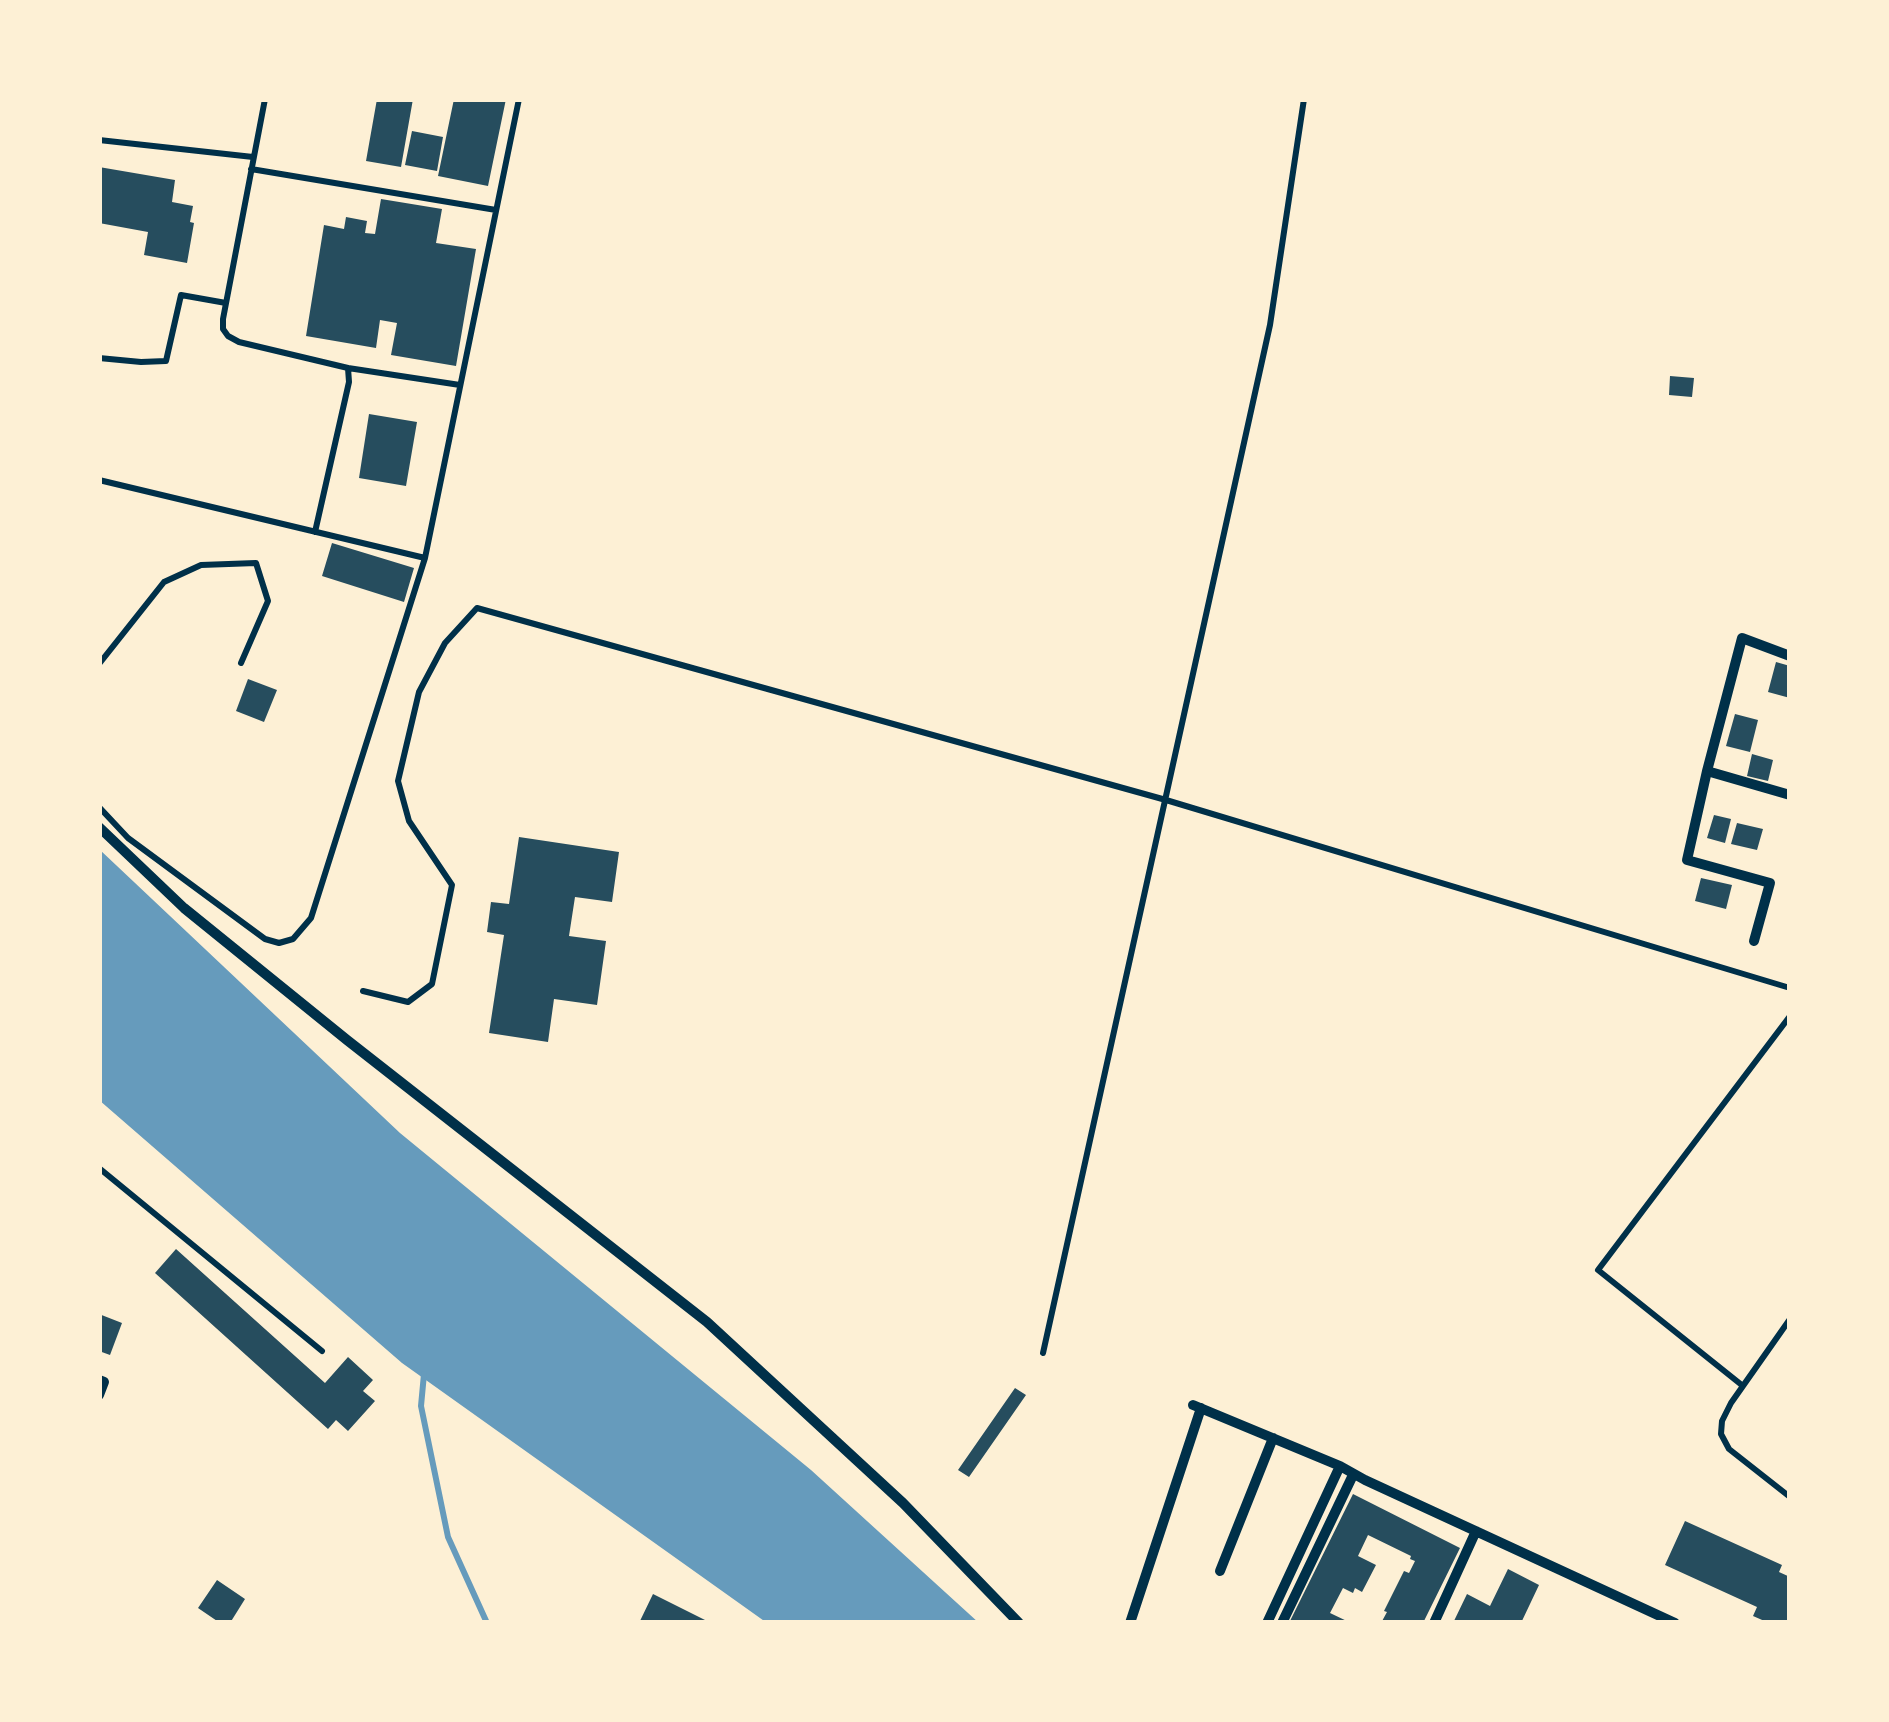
<!DOCTYPE html>
<style>
body{margin:0}
#map{position:relative;width:1889px;height:1722px;overflow:hidden;background:#fdf0d5;font-family:"IBM Plex Sans",sans-serif}
canvas{display:block}
.frame{position:absolute;inset:0;border:102px solid #fdf0d5;pointer-events:none}
</style>
<div id="map">
<canvas width="1889" height="1722"></canvas>
<div class="frame"></div>
</div>
<script>
const ctx = document.querySelector('canvas').getContext('2d');
ctx.lineJoin = 'round';
function fill(path, color) { ctx.fillStyle = color; ctx.fill(path, 'evenodd'); }
const shape = rows => new Path2D(rows.map(r => 'M' + r).join(''));
function trace(path, color, width, dash) { ctx.strokeStyle = color; ctx.lineWidth = width; ctx.lineCap = dash ? 'butt' : 'round'; ctx.setLineDash(dash || []); ctx.stroke(path); }
fill(shape([
 [99,849,400,1133,811,1470,979,1623,767,1623,402,1363,99,1100]
]), '#669bbc');
trace(shape([
 [424,1374,421,1406,448,1537,487,1623]
]), '#669bbc', 6);
fill(shape([
 [377,99,413,99,401,167,366,161],
 [454,99,506,99,488,186,438,176],
 [412,131,443,137,437,171,405,165],
 [99,167,175,180,172,202,193,206,190,222,194,223,187,263,144,255,148,232,99,223],
 [381,199,442,209,436,243,476,249,456,366,391,355,397,323,380,320,376,348,306,336,324,225,344,229,346,217,367,221,365,233,375,234],
 [1670,376,1694,378,1692,397,1669,395],
 [369,414,417,422,406,486,359,478],
 [332,543,414,568,404,602,322,576],
 [1776,662,1790,666,1790,698,1768,692],
 [248,679,277,690,264,722,236,711],
 [1735,714,1758,720,1750,752,1726,746],
 [1752,754,1773,760,1768,781,1747,776],
 [1714,815,1731,819,1725,843,1707,838],
 [1737,823,1763,829,1757,850,1731,844],
 [519,837,619,852,612,902,575,897,569,936,606,941,597,1005,554,999,548,1042,489,1033,504,935,487,932,491,902,509,904],
 [1701,878,1732,885,1726,909,1695,901],
 [176,1249,325,1383,348,1357,373,1380,363,1391,375,1401,348,1431,336,1420,328,1429,155,1273],
 [99,1314,122,1323,110,1355,99,1351],
 [1015,1388,1026,1395,969,1477,958,1470],
 [1353,1494,1460,1548,1423,1623,1381,1623,1387,1612,1384,1611,1404,1571,1409,1573,1415,1561,1410,1559,1411,1556,1368,1535,1358,1556,1376,1565,1362,1592,1355,1588,1353,1593,1343,1588,1330,1613,1351,1623,1289,1623],
 [1685,1521,1782,1565,1779,1572,1790,1577,1790,1623,1769,1623,1753,1616,1757,1607,1665,1565],
 [1508,1569,1539,1585,1521,1623,1453,1623,1467,1594,1490,1606],
 [217,1580,245,1599,230,1623,220,1623,198,1608],
 [653,1594,705,1620,703,1623,639,1623]
]), '#264d5e');
trace(shape([
 [265,99,223,319,223,329,228,336,239,342,348,368,349,382,315,532],
 [99,140,253,157],
 [251,169,496,210],
 [99,358,141,362,166,361,181,295,226,303],
 [348,368,460,385],
 [99,480,425,558,519,99],
 [99,664,164,582,201,565,256,563,268,601,241,663],
 [99,807,128,838,265,939,279,943,293,939,311,918,425,558],
 [363,991,408,1002,432,984,452,885,409,821,398,781,419,692,445,643,477,608,1166,800,1790,988],
 [99,1168,322,1351],
 [1790,1319,1731,1403,1722,1421,1721,1434,1729,1449,1790,1497],
 [1043,1353,1270,325,1304,99],
 [1743,1386,1598,1270,1790,1016]
]), '#003049', 6);
trace(shape([
 [1707,771,1790,795],
 [99,827,184,908,347,1040,707,1322,903,1503,1019,1623],
 [1754,941,1770,883,1687,860,1707,771,1742,638,1790,656],
 [99,1380,104,1382,99,1395],
 [1193,1405,1340,1466,1365,1480,1675,1623],
 [1220,1571,1273,1438],
 [1130,1623,1201,1408],
 [1267,1623,1340,1466],
 [1282,1623,1353,1475],
 [1434,1623,1476,1531]
]), '#003049', 10);
</script>
